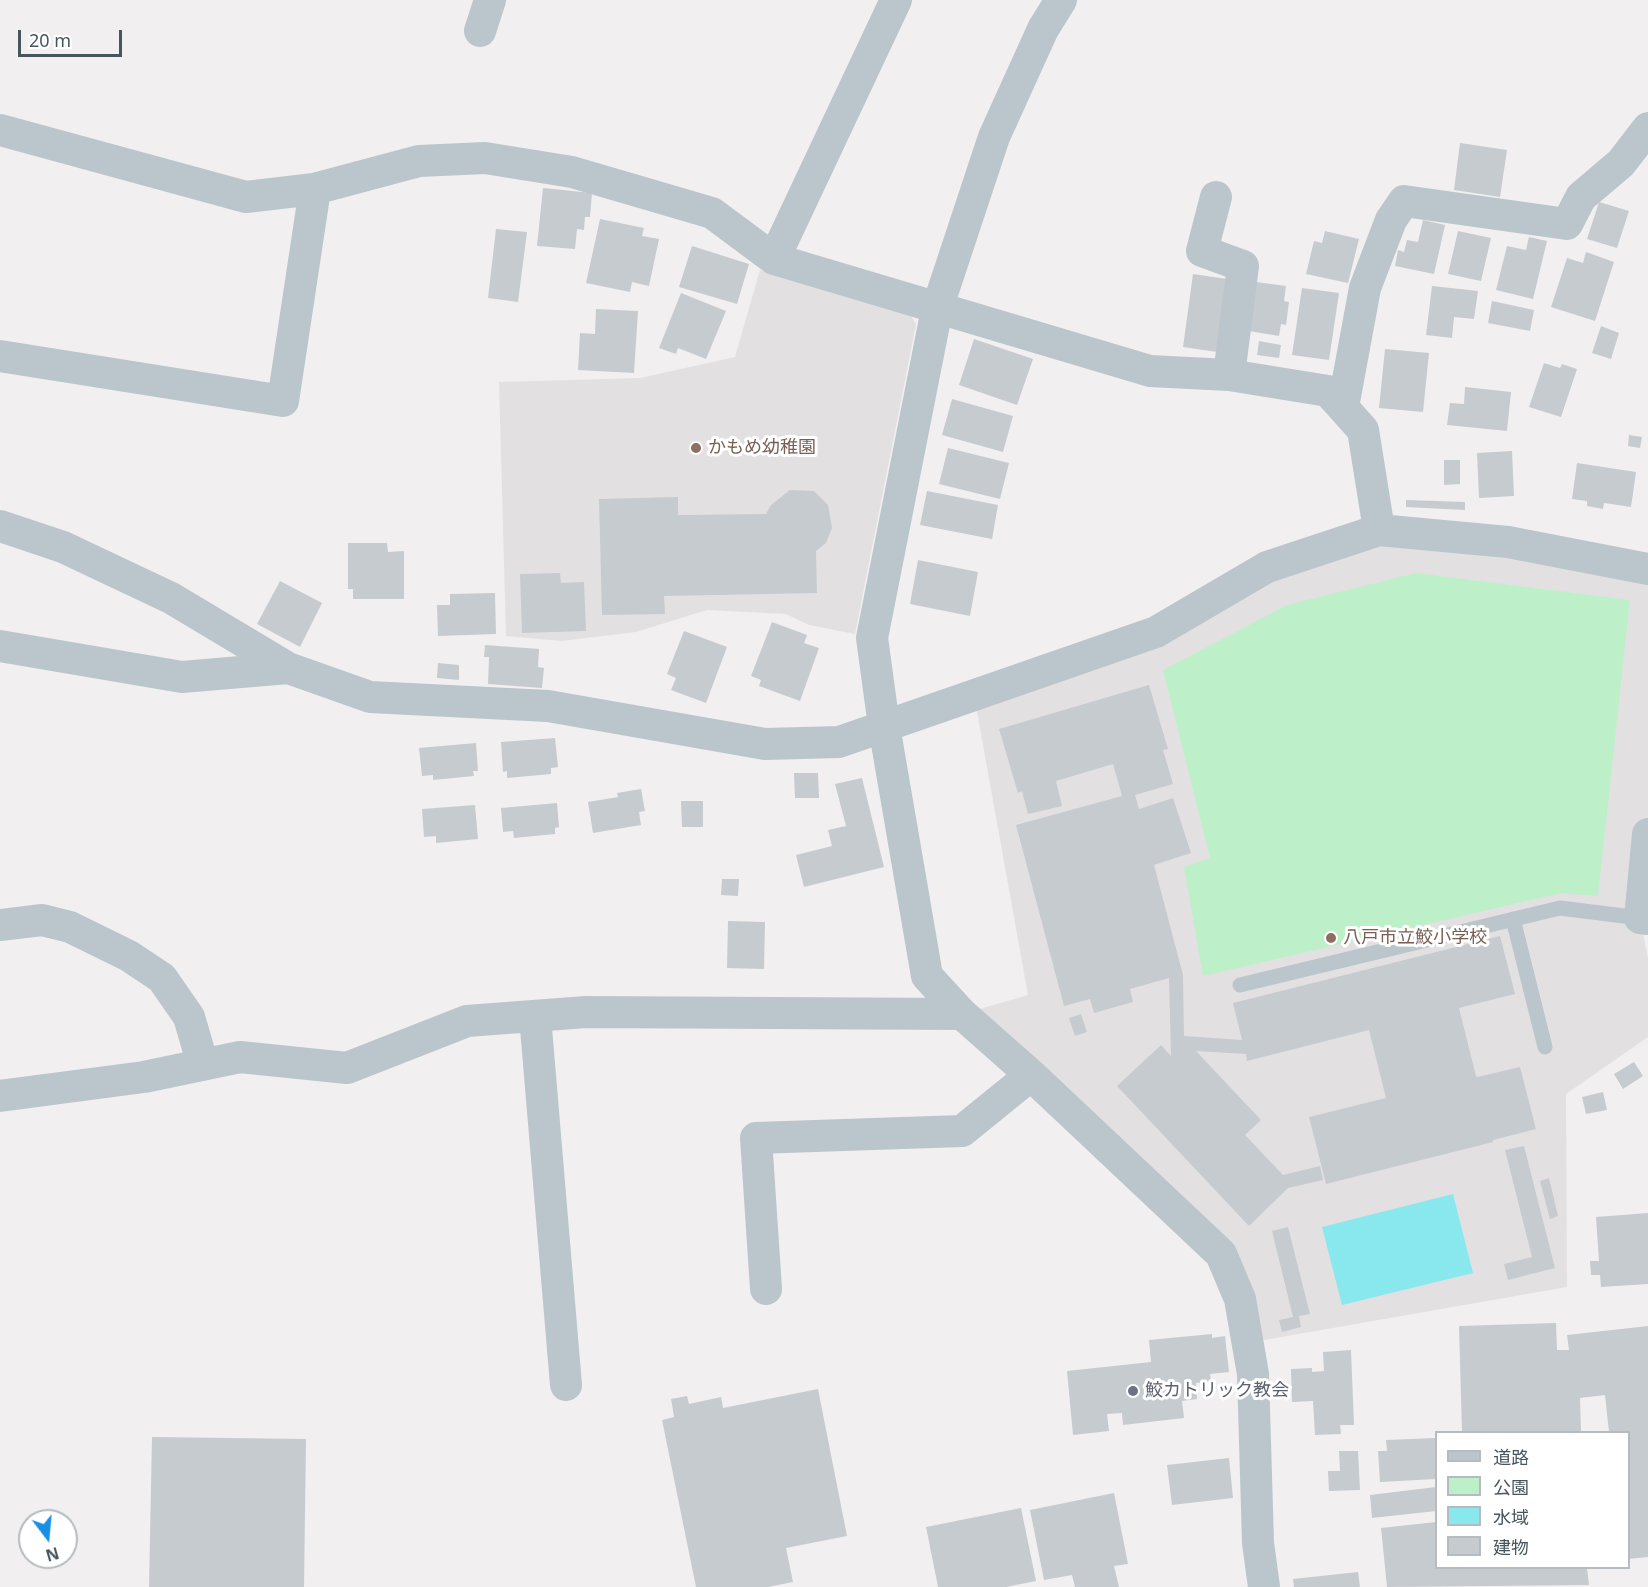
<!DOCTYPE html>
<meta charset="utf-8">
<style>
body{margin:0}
#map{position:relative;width:1648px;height:1587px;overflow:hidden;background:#f2eff0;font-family:"Noto Sans","Noto Sans JP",sans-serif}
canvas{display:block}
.legend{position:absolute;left:1435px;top:1431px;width:195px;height:138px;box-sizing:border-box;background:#fff;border:2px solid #b5bbbe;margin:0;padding:8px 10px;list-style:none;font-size:18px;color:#47565d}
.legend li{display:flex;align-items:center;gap:12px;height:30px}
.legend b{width:30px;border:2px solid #b5bbbe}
.north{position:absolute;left:18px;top:1509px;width:60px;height:60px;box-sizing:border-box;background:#fff;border:2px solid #b5bbbe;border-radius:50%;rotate:164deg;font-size:16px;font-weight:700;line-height:24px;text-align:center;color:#47565d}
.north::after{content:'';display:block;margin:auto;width:21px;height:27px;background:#168fe5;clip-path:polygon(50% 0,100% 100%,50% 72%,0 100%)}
.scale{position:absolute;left:18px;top:30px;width:104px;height:27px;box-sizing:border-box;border:3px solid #47565d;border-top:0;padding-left:8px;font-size:18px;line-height:21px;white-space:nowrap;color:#47565d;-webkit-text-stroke:4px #fff;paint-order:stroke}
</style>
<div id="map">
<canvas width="1648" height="1587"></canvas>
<ul class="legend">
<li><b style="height:8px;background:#bbc6cc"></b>道路</li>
<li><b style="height:16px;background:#bdf0c9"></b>公園</li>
<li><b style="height:16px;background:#89e8ee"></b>水域</li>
<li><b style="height:16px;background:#c6cbcf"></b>建物</li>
</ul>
<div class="north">N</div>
<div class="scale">20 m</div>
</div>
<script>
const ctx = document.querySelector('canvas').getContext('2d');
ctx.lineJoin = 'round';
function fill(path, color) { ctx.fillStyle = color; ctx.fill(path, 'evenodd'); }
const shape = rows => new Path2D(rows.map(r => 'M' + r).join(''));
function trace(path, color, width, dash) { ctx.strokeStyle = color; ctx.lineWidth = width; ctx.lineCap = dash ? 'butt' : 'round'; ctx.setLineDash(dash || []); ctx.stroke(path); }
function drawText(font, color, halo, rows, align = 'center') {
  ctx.font = font + ' "Noto Sans","Noto Sans JP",sans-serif'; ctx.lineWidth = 6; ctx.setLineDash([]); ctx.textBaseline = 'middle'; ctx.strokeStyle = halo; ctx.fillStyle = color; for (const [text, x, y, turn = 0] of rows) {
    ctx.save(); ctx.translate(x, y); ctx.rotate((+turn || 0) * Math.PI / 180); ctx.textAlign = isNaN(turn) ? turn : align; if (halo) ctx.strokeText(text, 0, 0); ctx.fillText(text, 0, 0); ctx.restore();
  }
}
fill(shape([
 [760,270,910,314,916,324,855,634,809,625,786,614,707,610,636,632,562,641,506,636,499,382,640,378,735,357],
 [1379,530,1648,569,1648,834,1640,918,1648,958,1648,1037,1566,1094,1567,1287,1247,1343,1220,1254,962,1014,1028,995,974,695]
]), '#e3e0e2');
fill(shape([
 [1416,573,1630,600,1598,896,1561,893,1203,976,1184,867,1210,858,1163,670,1287,605]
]), '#bdf0c9');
fill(shape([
 [1453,1194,1473,1273,1342,1305,1322,1227]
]), '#89e8ee');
fill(shape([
 [1460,143,1507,150,1500,197,1454,190],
 [543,188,592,193,590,217,585,217,584,230,577,229,575,249,537,246],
 [1599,202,1629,211,1617,248,1587,239],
 [600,219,644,228,642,236,659,239,649,286,632,282,630,292,586,283],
 [1423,220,1445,225,1434,274,1395,266,1398,250,1404,252,1407,240,1418,242],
 [496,229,527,232,518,302,488,298],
 [1325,231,1359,239,1348,283,1306,274,1314,241,1322,243],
 [1458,231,1491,238,1481,281,1448,274],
 [1529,237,1547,241,1533,299,1496,290,1507,246,1526,250],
 [692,246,749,264,737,304,679,287],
 [1586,252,1614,262,1595,321,1551,307,1567,258,1583,263],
 [1193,274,1227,279,1217,352,1183,347],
 [1256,282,1286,286,1284,301,1289,302,1286,325,1281,324,1279,336,1249,331],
 [1432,286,1478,291,1474,319,1454,317,1452,338,1426,335],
 [1302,288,1339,293,1329,360,1292,355],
 [681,293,726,311,706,359,678,348,676,354,659,348],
 [1492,301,1534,310,1530,331,1488,323],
 [596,309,638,311,634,373,578,370,580,333,595,334],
 [1601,326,1619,333,1611,359,1592,353],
 [974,339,1033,359,1017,405,959,385],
 [1259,341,1281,345,1279,358,1257,355],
 [1385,349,1429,353,1423,412,1379,408],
 [1544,363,1560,368,1562,364,1577,369,1561,417,1529,407],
 [1465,387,1511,392,1507,431,1447,425,1450,403,1464,404],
 [952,399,1013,416,1003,452,942,435],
 [1629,435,1642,437,1640,448,1628,446],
 [948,448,1009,463,1000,499,939,484],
 [1512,451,1514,496,1479,498,1477,453],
 [1444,460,1460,460,1460,484,1444,485],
 [1577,463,1636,472,1631,507,1604,503,1603,509,1587,506,1587,501,1572,499],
 [790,490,814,491,828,505,832,528,826,543,816,551,817,593,664,596,665,614,602,615,599,499,678,497,678,515,766,514,771,505],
 [927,491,998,505,992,539,920,525],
 [1406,500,1465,502,1465,510,1406,507],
 [348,543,387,543,388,552,404,551,404,599,353,599,353,589,348,589],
 [918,560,978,572,970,616,910,604],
 [560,573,561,583,584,582,586,631,522,633,520,574],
 [280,581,322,603,300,647,257,624],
 [495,593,496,634,438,636,437,605,450,605,450,594],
 [772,622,807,635,804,643,819,648,800,701,759,686,761,680,751,676],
 [684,631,727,647,706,703,671,690,676,678,667,674],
 [485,645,539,649,538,667,544,668,542,688,488,684,489,657,484,657],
 [438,663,459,665,459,680,437,678],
 [1149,685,1168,749,1163,750,1173,784,1135,795,1139,809,1173,798,1191,853,1154,865,1183,975,1184,1036,1242,1040,1233,1003,1500,936,1515,994,1459,1008,1476,1076,1477,1077,1520,1067,1536,1129,1493,1140,1493,1142,1326,1184,1309,1117,1386,1098,1369,1030,1247,1061,1246,1054,1196,1051,1261,1120,1245,1135,1283,1175,1320,1166,1323,1180,1288,1188,1249,1226,1117,1086,1161,1045,1171,1056,1169,978,1130,989,1133,1002,1094,1013,1090,999,1064,1006,1016,825,1122,796,1113,764,1056,781,1062,806,1028,814,1022,791,1018,793,999,729],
 [555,738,558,767,551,768,551,774,507,778,507,771,503,772,501,742],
 [476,743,478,771,473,771,474,776,433,780,433,775,422,776,419,748],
 [794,773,818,773,819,798,795,798],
 [862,778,884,867,804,887,796,855,832,846,828,830,846,826,835,784],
 [641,789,645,811,639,812,641,825,593,833,588,802,618,797,617,793],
 [681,801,703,801,703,827,682,827],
 [557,803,559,827,555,828,555,834,514,838,513,831,503,832,501,808],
 [475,805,478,839,436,843,436,836,424,837,422,809],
 [722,879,739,879,738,896,721,895],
 [728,921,765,922,764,969,727,968],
 [1081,1014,1087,1032,1075,1036,1069,1018],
 [1634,1062,1643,1076,1623,1089,1614,1074],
 [1603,1092,1607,1110,1586,1114,1582,1097],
 [1524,1146,1555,1268,1508,1280,1504,1264,1532,1257,1505,1150],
 [1549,1178,1558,1216,1550,1219,1540,1181],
 [1648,1213,1648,1284,1601,1287,1600,1275,1591,1275,1590,1261,1599,1261,1596,1217],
 [1288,1227,1310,1314,1299,1316,1301,1327,1282,1332,1279,1320,1293,1317,1272,1231],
 [1556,1323,1557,1350,1569,1350,1567,1335,1648,1326,1648,1557,1628,1559,1628,1432,1609,1432,1605,1395,1580,1398,1581,1432,1462,1432,1459,1326],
 [1212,1334,1212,1338,1225,1336,1229,1372,1210,1374,1211,1382,1196,1383,1197,1399,1182,1401,1184,1418,1123,1425,1122,1413,1107,1414,1109,1431,1073,1435,1067,1371,1151,1362,1149,1340],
 [1351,1350,1354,1425,1340,1425,1341,1434,1315,1435,1313,1401,1292,1402,1291,1369,1312,1368,1312,1372,1324,1371,1323,1352],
 [818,1389,847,1536,786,1548,793,1582,768,1587,696,1587,662,1420,674,1417,671,1399,687,1396,689,1404,721,1397,723,1408],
 [152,1437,306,1439,304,1587,149,1587],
 [1436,1438,1436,1479,1380,1482,1378,1451,1387,1451,1386,1440],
 [1339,1451,1358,1451,1360,1490,1329,1491,1328,1471,1340,1471],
 [1229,1458,1233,1498,1172,1505,1167,1465],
 [1436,1487,1436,1511,1372,1518,1370,1495],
 [1114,1493,1128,1564,1114,1566,1119,1587,1075,1587,1072,1575,1044,1580,1030,1510],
 [1021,1508,1036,1581,1006,1587,938,1587,926,1527],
 [1436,1522,1436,1568,1587,1568,1589,1585,1387,1587,1381,1528],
 [1358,1572,1360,1587,1294,1587,1293,1579]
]), '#c6cbcf');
trace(shape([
 [1513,919,1545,1047],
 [1240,985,1560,908,1640,918]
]), '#bbc6cc', 15);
trace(shape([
 [1061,0,1043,29,994,137,937,309,872,638,884,726,927,976,962,1014,1031,1075,1221,1254,1240,1299,1253,1374,1258,1543,1264,1587],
 [480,31,490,0],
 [0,130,246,197,314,189,419,161,485,158,572,172,712,213,774,259,1150,371,1229,375,1328,391,1363,430,1379,530],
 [1216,197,1202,251,1243,266,1229,375],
 [774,259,896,0],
 [0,356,283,401,315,189],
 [1343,407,1365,288,1391,220,1404,201,1567,224,1581,197,1621,163,1648,128],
 [0,526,63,547,171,598,288,668,370,697,548,706,765,744,839,742,1156,632,1267,567,1379,530,1508,542,1648,569],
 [0,646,182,677,288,668],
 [1648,834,1640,918,1648,919],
 [0,925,42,920,70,927,129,956,162,978,189,1017,203,1065],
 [535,1016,566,1385],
 [0,1096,144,1077,240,1057,347,1068,467,1021,586,1012,962,1014],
 [766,1289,756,1138,962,1131,1031,1075]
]), '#bbc6cc', 32);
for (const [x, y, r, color] of [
 [696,448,6,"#8d6e63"],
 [1331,938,6,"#8d6e63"],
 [1133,1391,6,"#6b7280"]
]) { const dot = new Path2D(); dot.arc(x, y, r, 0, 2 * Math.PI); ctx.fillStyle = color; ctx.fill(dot); trace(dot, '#fff', 2); }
drawText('18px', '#785e54', '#fff', [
 ["かもめ幼稚園",708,448],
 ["八戸市立鮫小学校",1343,938]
], 'left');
drawText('18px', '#5b616d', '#fff', [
 ["鮫カトリック教会",1145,1391]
], 'left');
</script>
